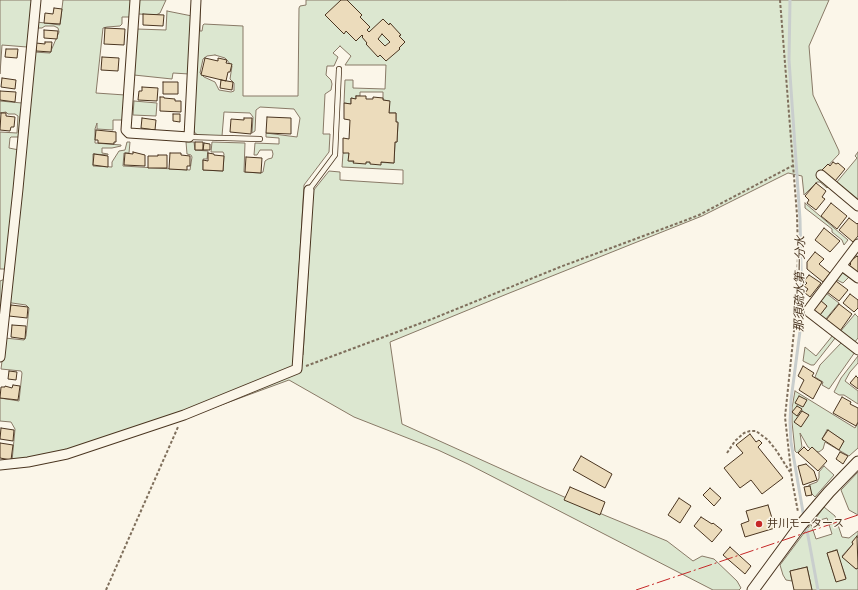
<!DOCTYPE html>
<meta charset="utf-8">
<style>
body{margin:0}
canvas{display:block;background:#fbf6e9}
</style>
<canvas width="858" height="590"></canvas>
<script>
const ctx = document.querySelector('canvas').getContext('2d');
ctx.lineJoin = 'round';
function fill(path, color) { ctx.fillStyle = color; ctx.fill(path, 'evenodd'); }
const shape = rows => new Path2D(rows.map(r => 'M' + r).join(''));
function trace(path, color, width, dash) { ctx.strokeStyle = color; ctx.lineWidth = width; ctx.lineCap = dash ? 'butt' : 'round'; ctx.setLineDash(dash || []); ctx.stroke(path); }
function drawText(font, color, halo, rows, align = 'center') {
  ctx.font = font + ' Raleway,"Noto Sans JP",sans-serif'; ctx.lineWidth = 3; ctx.setLineDash([]); ctx.textBaseline = 'middle'; ctx.strokeStyle = halo; ctx.fillStyle = color; for (const [text, x, y, turn = 0] of rows) {
    ctx.save(); ctx.translate(x, y); ctx.rotate((+turn || 0) * Math.PI / 180); ctx.textAlign = isNaN(turn) ? turn : align; if (halo) ctx.strokeText(text, 0, 0); ctx.fillText(text, 0, 0); ctx.restore();
  }
}
const green = shape([
 [0,0,32,0,27,47,2,45,0,74,0,0],
 [63,0,132,0,131,17,122,17,122,24,120,26,107,27,103,28,96,93,125,95,124,120,113,120,113,130,97,129,97,123,95,129,95,143,121,145,121,146,112,148,102,148,102,153,108,154,108,155,93,154,93,166,112,167,112,162,119,151,125,150,127,142,130,142,129,153,124,153,123,166,190,170,192,157,191,155,187,154,186,142,194,142,195,150,208,151,207,159,203,159,203,170,223,171,224,154,223,152,211,152,212,142,245,143,244,172,261,173,263,172,265,161,268,159,272,158,273,154,272,150,260,150,257,155,254,155,255,143,279,144,279,138,266,137,266,133,297,137,300,118,294,109,260,107,256,110,255,131,252,133,253,117,250,113,224,112,222,136,198,135,195,133,192,127,200,1,200,31,202,31,203,25,204,24,243,26,243,96,298,96,299,8,300,6,306,5,306,0,829,0,809,46,813,95,839,151,839,154,822,172,829,186,827,188,820,182,817,182,804,195,802,176,788,173,702,216,507,294,390,342,402,424,548,490,551,491,604,515,667,541,693,561,702,556,714,559,737,581,741,588,739,590,713,590,468,464,438,450,354,417,289,380,172,423,33,465,16,468,12,461,15,429,11,422,0,421,0,398,19,401,22,373,21,371,1,369,5,338,24,340,26,336,29,308,26,305,5,302,2,307,0,306,0,281,5,279,5,271,4,269,0,269,0,132,17,133,18,116,15,114,8,114,6,112,0,113,0,101,22,103,19,137,11,137,10,138,9,148,19,150,34,52,50,53,59,32,58,28,54,26,45,26,42,28,37,28,37,22,60,25,63,0],
 [340,46,351,56,345,65,386,65,385,89,353,88,353,80,345,80,344,103,351,104,351,98,356,99,356,96,360,96,360,92,383,92,383,100,389,101,389,113,396,113,396,122,398,123,397,142,395,142,394,163,349,161,349,152,343,153,342,167,403,170,403,184,340,180,340,172,329,171,313,191,303,355,296,355,294,353,304,185,329,152,330,134,323,134,325,94,331,90,332,84,331,80,326,75,327,66,334,66,338,57,333,53,340,46],
 [215,55,225,58,232,66,230,79,234,83,234,91,231,92,219,90,215,82,204,77,200,73,203,59,207,56,215,55],
 [137,0,166,0,160,13,156,15,139,14,136,11,137,0],
 [167,11,192,16,189,74,173,73,172,79,134,75,135,63,134,61,137,29,166,30,167,11],
 [134,101,157,103,156,116,133,115,134,101],
 [858,152,858,202,836,183,857,158,855,156,858,152],
 [805,203,848,240,844,245,842,240,832,232,832,229,805,208,805,203],
 [842,271,849,277,843,283,837,280,826,293,839,303,825,320,820,315,827,306,819,300,842,271],
 [855,314,858,317,858,338,854,343,840,332,855,314],
 [833,335,836,337,814,365,811,365,803,361,805,347,816,356,833,335],
 [842,342,855,352,829,389,822,385,823,382,815,377,820,365,842,342],
 [858,356,858,363,850,372,845,381,858,391,858,404,844,395,839,395,834,392,841,378,858,356],
 [795,391,855,428,858,423,858,448,849,456,825,442,823,449,819,452,814,451,808,447,800,433,802,447,797,453,795,451,792,422,792,408,795,391],
 [827,430,844,441,839,449,822,439,827,430],
 [824,466,834,475,815,497,809,491,808,488,809,485,817,482,819,478,819,472,824,466],
 [858,472,858,515,849,510,841,490,858,472],
 [824,507,835,516,842,537,849,538,858,531,858,537,852,542,853,544,842,556,856,569,858,568,858,590,812,590,807,567,790,571,792,581,786,580,783,575,780,565,804,533,811,524,816,539,832,534,827,518,813,522,824,507],
 [836,550,846,578,836,581,827,553,836,550]
]);
fill(green, '#dce7d0');
trace(green, '#887966', 1);
trace(shape([
 [790,0,789,60,800,219,802,316,791,400,790,422,791,442,804,518],
 [806,525,818,590]
]), '#c9cecd', 3);
const building = shape([
 [341,0,347,0,362,15,360,17,370,27,367,30,369,32,383,19,389,25,390,23,401,35,399,36,405,42,399,48,400,49,386,61,380,55,378,57,366,44,367,43,362,37,363,36,362,35,356,41,346,31,344,34,325,15,341,0],
 [382,34,390,42,385,46,378,39,382,34],
 [54,8,62,9,60,24,44,23,45,13,53,14,54,8],
 [143,14,164,15,163,26,143,25,143,14],
 [105,28,125,29,124,45,104,44,105,28],
 [44,30,58,31,57,39,44,38,44,30],
 [45,42,52,42,51,52,36,51,36,43,45,44,45,42],
 [6,49,18,49,17,58,5,57,6,49],
 [102,57,119,58,118,71,101,70,102,57],
 [205,58,218,61,218,58,227,60,226,63,232,64,230,72,228,72,226,81,201,75,205,58],
 [2,78,16,80,15,89,1,87,2,78],
 [221,80,233,82,232,90,220,88,221,80],
 [163,82,178,82,178,94,163,94,163,82],
 [142,87,158,88,157,101,138,100,139,91,142,91,142,87],
 [0,91,16,92,15,102,0,100,0,91],
 [356,96,366,96,366,99,373,99,373,97,383,98,383,100,390,101,389,113,396,113,396,122,398,122,397,142,395,142,394,163,381,162,381,165,370,164,370,162,366,162,366,164,353,163,354,161,348,161,349,153,343,153,343,138,349,139,350,120,344,119,344,103,351,104,351,98,356,99,356,96],
 [160,97,164,97,164,98,175,99,175,101,181,101,181,112,160,111,160,97],
 [1,113,6,113,6,116,15,117,14,127,11,127,10,131,0,130,1,113],
 [173,114,180,114,180,122,173,121,173,114],
 [267,117,291,118,291,134,266,133,267,117],
 [142,118,156,120,155,130,141,128,142,118],
 [244,118,252,118,251,134,230,132,231,119,244,120,244,118],
 [96,130,116,132,116,142,114,142,114,144,98,143,98,140,95,140,96,130],
 [195,142,203,142,203,150,195,150,195,142],
 [204,143,210,144,210,150,203,150,204,143],
 [133,152,145,155,145,166,124,165,125,153,133,154,133,152],
 [170,153,181,153,181,155,190,156,190,166,187,166,187,170,169,169,170,153],
 [208,153,214,154,214,155,224,156,223,171,203,170,203,160,208,161,208,153],
 [94,154,108,156,108,167,93,165,94,154],
 [158,155,167,155,167,168,148,168,148,156,158,156,158,155],
 [246,157,262,158,261,173,245,172,246,157],
 [833,162,836,164,838,163,845,169,835,181,822,170,828,164,830,166,833,162],
 [816,183,826,191,822,197,825,199,816,210,807,203,809,200,805,196,816,183],
 [831,203,847,216,837,229,821,216,831,203],
 [849,218,857,224,858,223,858,236,853,242,839,230,849,218],
 [824,228,840,241,830,252,815,240,824,228],
 [815,252,824,259,819,264,830,273,823,282,807,269,807,262,815,252],
 [857,256,858,257,858,273,849,266,851,264,849,262,857,256],
 [809,275,821,283,810,297,805,293,808,289,804,286,807,283,804,281,809,275],
 [836,281,848,290,839,301,827,292,836,281],
 [850,294,858,300,858,308,854,312,843,303,850,294],
 [820,300,827,306,820,315,814,310,814,308,820,300],
 [839,304,852,314,840,331,826,320,839,304],
 [11,305,28,307,27,318,9,316,11,305],
 [12,325,26,326,25,339,11,337,12,325],
 [803,366,814,373,812,376,822,382,813,399,799,390,804,380,798,376,803,366],
 [9,371,17,372,16,380,8,379,9,371],
 [856,376,858,378,858,389,850,383,856,376],
 [13,385,20,386,18,400,0,398,1,387,5,387,5,386,12,388,13,385],
 [799,396,807,400,803,407,795,403,799,396],
 [842,397,851,402,850,404,858,408,858,422,856,426,833,413,842,397],
 [797,406,802,409,797,416,792,412,797,406],
 [802,411,809,415,801,427,794,422,802,411],
 [1,428,14,430,13,441,0,439,1,428],
 [828,430,844,441,839,450,822,439,828,430],
 [750,434,756,442,759,440,762,443,758,447,783,478,762,494,751,480,740,488,724,468,743,453,736,445,750,434],
 [0,443,13,445,11,460,0,458,0,443],
 [804,447,808,451,812,447,827,461,818,471,798,453,804,447],
 [840,452,848,456,843,464,836,459,840,452],
 [581,456,612,474,605,488,573,470,581,456],
 [806,464,814,471,817,480,803,485,798,466,806,464],
 [810,486,812,495,806,496,804,487,810,486],
 [570,487,605,502,600,515,564,500,570,487],
 [710,488,721,498,714,506,703,495,710,488],
 [679,498,691,506,680,523,668,515,679,498],
 [768,505,775,528,745,537,741,524,749,521,746,511,768,505],
 [701,517,712,524,713,523,722,530,712,542,694,526,701,517],
 [857,536,858,568,856,569,842,557,853,544,852,542,857,536],
 [730,547,751,566,745,574,723,555,730,547],
 [837,550,846,579,836,582,827,553,837,550],
 [807,567,812,590,794,590,790,571,807,567]
]);
fill(building, '#ecdcbc');
trace(building, '#4a3520', 1);
const service = shape([
 [189,137,260,139],
 [309,190,335,155,339,69]
]);
const minor = shape([
 [135,0,126,130,129,133,189,137,196,0],
 [821,175,858,206],
 [858,244,809,309,809,312,858,350],
 [842,266,858,278],
 [0,357,18,189,36,0],
 [0,465,28,462,67,454,184,415,297,369,309,190]
]);
const tertiary = shape([
 [753,590,800,526,829,492,858,462]
]);
trace(service, '#4a3520', 6);
trace(minor, '#4a3520', 11);
trace(tertiary, '#4a3520', 13);
trace(shape([
 [780,0,797,215,798,254,796,312,785,417,792,480,798,512],
 [306,366,432,319,560,267,681,222,699,215,792,166],
 [727,453,735,441,744,433,750,431,756,431,768,440,776,450,790,472],
 [106,590,178,427]
]), '#7f6f5c', 2, [3, 2]);
trace(service, '#fbf6e9', 4.5);
trace(minor, '#fbf6e9', 9);
trace(tertiary, '#fbf6e9', 11);
trace(shape([
 [636,590,858,515]
]), '#c62828', 1, [14, 3, 2, 3]);
for (const [x, y, r, color] of [
 [759,524,4,"#c62828"]
]) { const dot = new Path2D(); dot.arc(x, y, r, 0, 2 * Math.PI); ctx.fillStyle = color; ctx.fill(dot); trace(dot, '#fbf6e9', 1.5); }
drawText('11px', '#4a3520', '#fbf6e9', [
 ["井川モータース",767,524]
], 'left');
drawText('italic 12px', '#4a3520', '#fbf6e9', [
 ["那須疏水第一分水",800,284,-89]
]);
</script>
